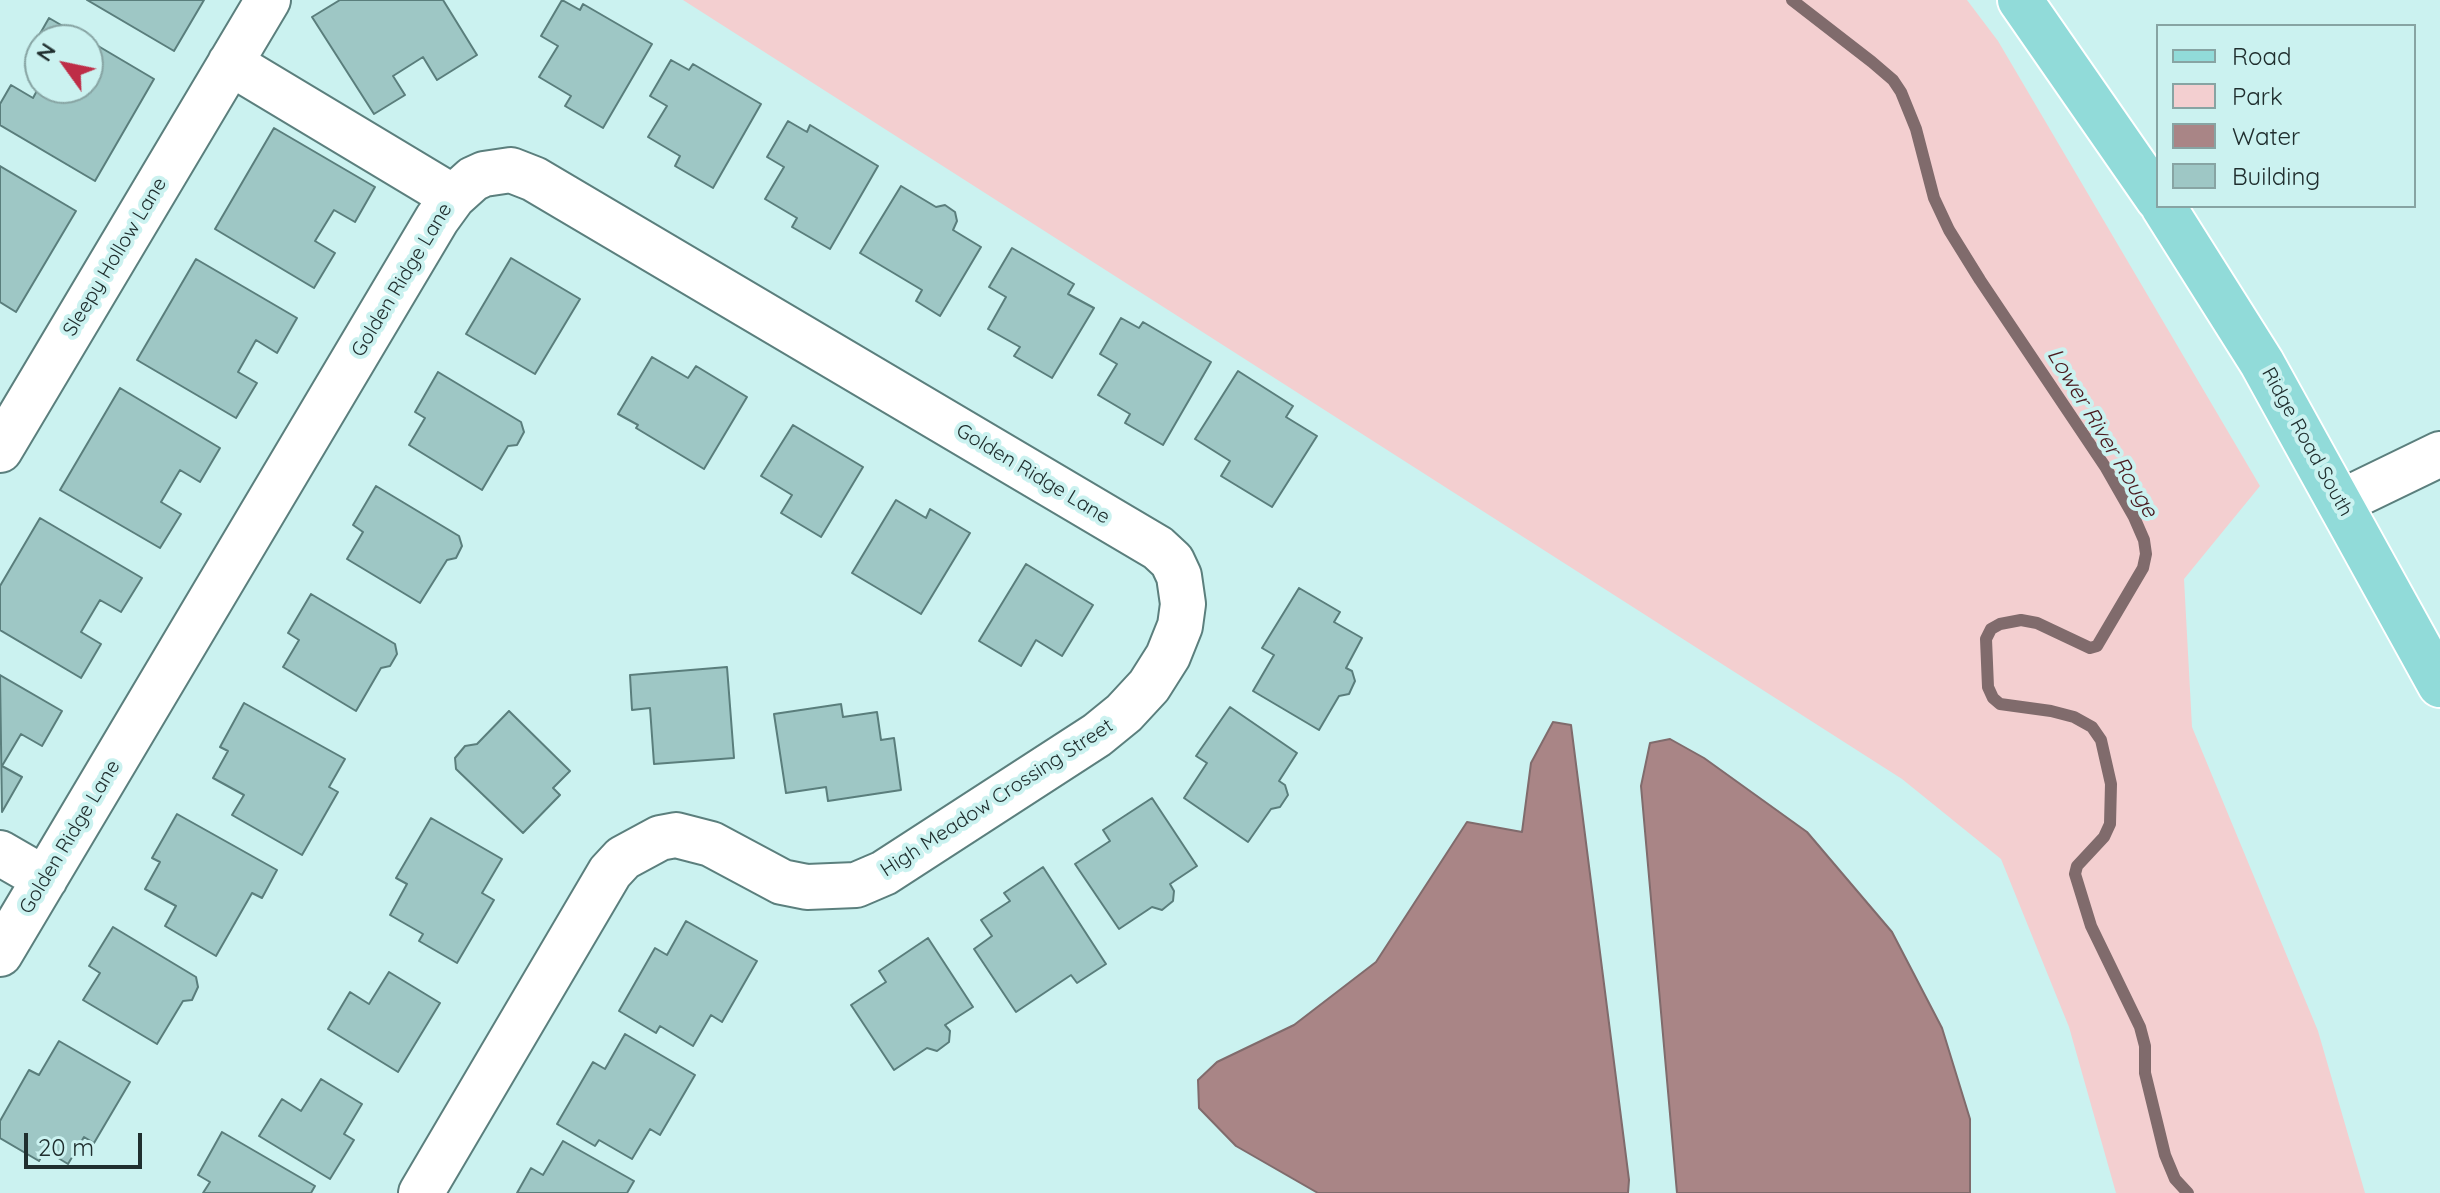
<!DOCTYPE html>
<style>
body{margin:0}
#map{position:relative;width:2440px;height:1193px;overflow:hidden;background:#cbf2f0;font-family:Quicksand,sans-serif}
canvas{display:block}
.legend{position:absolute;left:2156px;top:24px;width:260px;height:184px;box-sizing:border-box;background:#cbf2f0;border:2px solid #87a4a3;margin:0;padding:10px 14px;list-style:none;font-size:24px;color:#202f2f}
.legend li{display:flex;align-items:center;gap:16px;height:40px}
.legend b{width:40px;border:2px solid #87a4a3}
.north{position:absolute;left:24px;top:24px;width:80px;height:80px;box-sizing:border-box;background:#cbf2f0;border:2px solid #87a4a3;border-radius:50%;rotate:303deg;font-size:22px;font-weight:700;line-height:32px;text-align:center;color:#202f2f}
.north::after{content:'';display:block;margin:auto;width:28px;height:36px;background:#be2d47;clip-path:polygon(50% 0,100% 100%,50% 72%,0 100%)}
.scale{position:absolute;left:24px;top:1133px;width:118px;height:36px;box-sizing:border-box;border:4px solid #202f2f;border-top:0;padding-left:10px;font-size:24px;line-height:28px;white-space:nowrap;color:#202f2f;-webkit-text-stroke:6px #cbf2f0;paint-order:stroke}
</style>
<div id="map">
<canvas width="2440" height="1193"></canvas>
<ul class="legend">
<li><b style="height:10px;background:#91dbd9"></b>Road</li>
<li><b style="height:22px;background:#f3cfd0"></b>Park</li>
<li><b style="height:22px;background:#a98586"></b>Water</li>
<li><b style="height:22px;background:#9ec7c5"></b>Building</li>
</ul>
<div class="north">N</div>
<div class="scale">20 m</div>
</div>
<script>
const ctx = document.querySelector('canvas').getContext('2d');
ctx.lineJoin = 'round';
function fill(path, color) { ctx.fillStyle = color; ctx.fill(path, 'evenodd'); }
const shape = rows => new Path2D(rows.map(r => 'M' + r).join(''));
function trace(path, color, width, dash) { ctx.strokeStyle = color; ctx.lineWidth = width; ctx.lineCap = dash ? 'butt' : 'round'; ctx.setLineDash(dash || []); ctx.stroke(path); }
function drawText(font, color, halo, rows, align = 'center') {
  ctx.font = font + ' Quicksand,sans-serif'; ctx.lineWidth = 8; ctx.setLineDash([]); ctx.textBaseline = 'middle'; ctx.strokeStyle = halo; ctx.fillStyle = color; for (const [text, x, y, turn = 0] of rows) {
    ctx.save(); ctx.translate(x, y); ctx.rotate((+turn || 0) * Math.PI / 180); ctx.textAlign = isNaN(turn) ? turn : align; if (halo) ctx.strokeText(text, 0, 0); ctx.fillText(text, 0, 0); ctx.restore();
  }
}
fill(shape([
 [683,0,1967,0,1998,41,2260,486,2184,579,2192,727,2318,1031,2365,1193,2116,1193,2069,1027,2001,859,1902,779]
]), '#f3cfd0');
const water = shape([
 [1553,722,1571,725,1629,1180,1628,1193,1318,1193,1236,1146,1199,1108,1198,1080,1217,1062,1294,1025,1376,962,1467,822,1522,832,1531,763,1553,722],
 [1670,739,1704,758,1807,832,1892,932,1942,1028,1970,1119,1970,1193,1677,1193,1641,786,1650,743,1670,739]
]);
fill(water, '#a98586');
trace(water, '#806b6c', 2);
trace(shape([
 [1792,0,1872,62,1893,80,1901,92,1916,129,1934,198,1949,230,1980,280,2106,468,2134,517,2144,540,2146,554,2143,568,2097,646,2090,648,2037,623,2021,620,2000,624,1991,629,1986,639,1988,687,1993,698,2000,704,2051,711,2074,717,2092,727,2101,740,2111,784,2110,824,2104,837,2077,866,2075,874,2091,926,2140,1027,2145,1046,2145,1073,2165,1155,2175,1179,2188,1193]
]), '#806b6c', 12);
const building = shape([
 [87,0,204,0,174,51,87,0],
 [340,0,443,0,477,55,437,80,423,57,393,76,405,95,374,114,312,17,340,0],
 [562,0,580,10,583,4,652,44,603,128,565,106,571,96,539,77,558,46,541,36,562,0],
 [49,18,87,40,40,40,40,60,29,53,49,18],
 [88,40,154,79,95,181,0,125,0,104,11,85,33,98,40,85,40,88,88,88,88,40],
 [671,60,689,70,693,64,761,104,713,188,675,166,680,156,648,137,667,106,650,96,671,60],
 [788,121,807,132,810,125,878,166,830,249,792,227,797,218,765,199,784,167,767,157,788,121],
 [274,128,375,187,355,222,334,210,315,241,335,253,314,288,215,229,274,128],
 [0,166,76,211,16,312,0,302,0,166],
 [901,186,936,207,945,205,955,212,957,221,953,230,981,247,940,316,916,301,922,290,860,253,901,186],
 [1012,248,1074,284,1068,294,1094,308,1052,378,1014,356,1020,347,988,329,1006,297,989,287,1012,248],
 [511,258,580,299,535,374,466,334,511,258],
 [196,259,297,318,277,353,256,340,238,372,257,383,236,418,137,360,196,259],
 [1121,318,1139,328,1143,322,1211,362,1163,445,1125,423,1130,414,1098,395,1117,364,1100,354,1121,318],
 [652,357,688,378,696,366,747,397,704,469,636,428,638,425,618,414,652,357],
 [1238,371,1293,406,1286,417,1317,436,1272,507,1221,476,1230,461,1195,439,1238,371],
 [438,372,521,422,524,432,517,445,508,446,482,490,409,445,425,418,415,412,438,372],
 [120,388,220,448,200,482,180,470,161,502,181,514,160,548,60,490,120,388],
 [793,425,863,467,821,537,781,513,792,495,761,476,793,425],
 [376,486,459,536,462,546,456,558,447,560,420,603,347,559,363,532,353,525,376,486],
 [896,500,926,518,930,509,970,533,921,614,852,573,896,500],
 [40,518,142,578,121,612,100,600,81,632,101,644,81,678,0,630,0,586,40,518],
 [1026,564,1093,605,1062,656,1036,640,1021,666,979,641,1026,564],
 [1299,588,1340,612,1334,622,1362,638,1346,668,1352,671,1355,681,1349,694,1339,696,1319,730,1253,691,1274,655,1262,648,1299,588],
 [311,594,395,644,397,654,390,666,381,668,356,711,283,667,299,640,288,633,311,594],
 [727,667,734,758,654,764,650,708,632,710,630,675,727,667],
 [0,675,62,711,42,746,21,734,2,766,22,777,2,812,0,675],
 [244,703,345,759,329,787,338,792,302,855,232,815,244,795,213,778,228,751,220,747,244,703],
 [841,704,843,717,877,712,881,740,894,738,901,790,828,801,826,787,786,793,774,714,841,704],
 [1230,707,1297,753,1279,781,1285,785,1288,795,1280,807,1271,809,1248,842,1184,798,1207,763,1196,756,1230,707],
 [509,711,570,771,553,788,560,795,523,833,456,769,455,758,465,746,477,744,509,711],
 [1152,798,1197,866,1170,884,1174,891,1173,901,1162,910,1152,907,1119,929,1075,864,1110,841,1103,830,1152,798],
 [177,814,277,870,262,898,252,893,216,956,165,926,176,906,145,889,160,862,152,858,177,814],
 [431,818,502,859,482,893,494,900,457,963,419,941,423,934,390,915,407,884,396,878,431,818],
 [1043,867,1106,964,1077,983,1071,975,1016,1012,974,949,992,936,981,920,1010,901,1004,893,1043,867],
 [686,921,757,961,722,1022,711,1015,693,1046,660,1026,656,1033,619,1011,655,948,667,955,686,921],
 [113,927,196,977,198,987,192,1000,183,1001,157,1044,83,1000,100,973,89,966,113,927],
 [928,938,973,1007,945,1025,950,1031,949,1042,937,1051,927,1048,894,1070,851,1005,886,982,879,971,928,938],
 [389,972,440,1003,398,1072,328,1029,350,992,369,1004,389,972],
 [625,1034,695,1075,660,1135,650,1129,632,1159,599,1140,595,1146,557,1124,593,1062,605,1069,625,1034],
 [59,1041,130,1082,94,1143,84,1137,68,1164,45,1150,39,1161,0,1138,0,1121,29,1070,39,1075,59,1041],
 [321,1079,362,1104,344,1134,354,1140,330,1179,259,1136,282,1099,301,1111,321,1079],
 [222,1132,315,1186,311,1193,203,1193,210,1182,198,1175,222,1132],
 [563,1141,634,1181,627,1193,517,1193,531,1168,543,1175,563,1141]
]);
fill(building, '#9ec7c5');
trace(building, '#5a7e7c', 2);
const minor = shape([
 [230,63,453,197],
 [0,450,268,0],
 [2341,502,2440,454],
 [0,853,45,879],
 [0,954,437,219,453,197,473,179,484,174,511,170,534,179,1158,548,1172,561,1179,576,1183,604,1180,626,1168,656,1149,686,1124,713,1097,735,884,873,856,885,807,887,782,882,711,844,676,835,660,838,623,858,610,872,421,1193]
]);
const major = shape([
 [2020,0,2158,199],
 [2163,206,2262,363,2440,685]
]);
trace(minor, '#5b7f7d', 48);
trace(major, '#fff', 48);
trace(minor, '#fff', 44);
trace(major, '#91dbd9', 44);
drawText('20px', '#202f2f', '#cbf2f0', [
 ["Sleepy Hollow Lane",115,257,-59],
 ["Golden Ridge Lane",402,280,-59],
 ["Ridge Road South",2307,442,61],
 ["Golden Ridge Lane",1033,474,31],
 ["High Meadow Crossing Street",997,798,-33],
 ["Golden Ridge Lane",70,837,-59]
]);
drawText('italic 22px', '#4a191e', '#cbf2f0', [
 ["Lower River Rouge",2102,433,59]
]);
</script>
